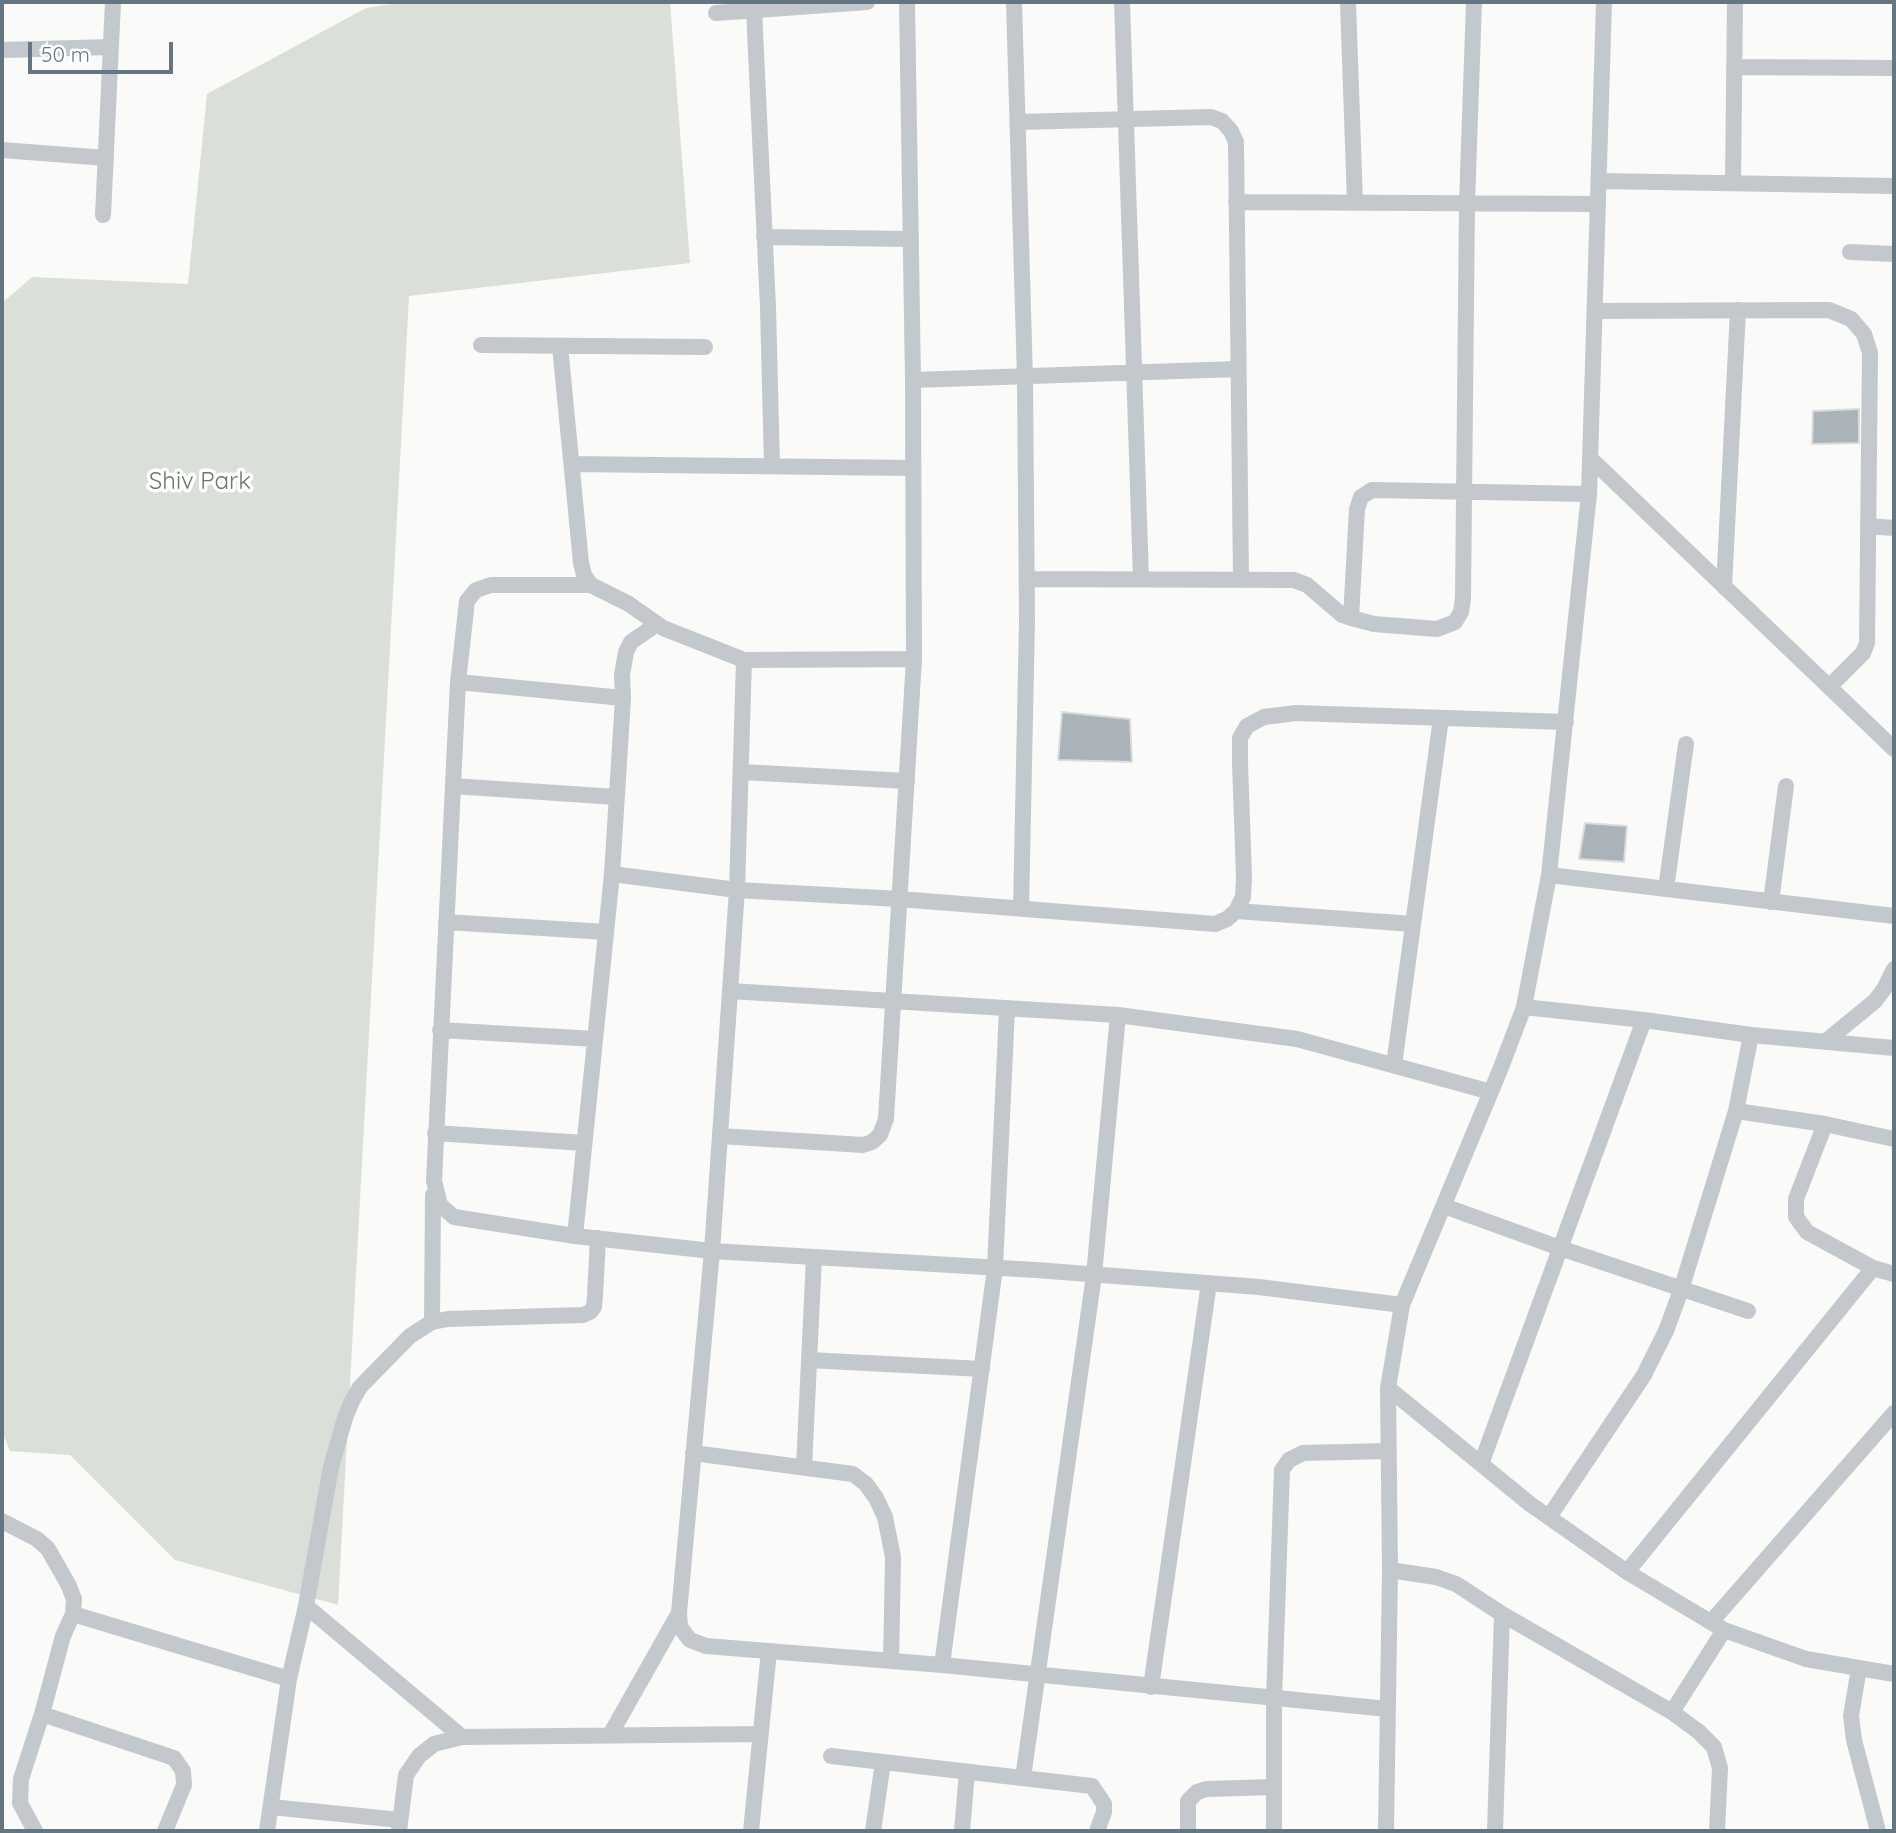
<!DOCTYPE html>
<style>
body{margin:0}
#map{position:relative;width:1896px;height:1833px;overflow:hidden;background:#fafaf8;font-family:Quicksand,sans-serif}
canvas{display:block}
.frame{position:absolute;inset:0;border:4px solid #657683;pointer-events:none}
.scale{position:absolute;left:28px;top:42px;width:145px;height:32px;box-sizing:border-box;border:4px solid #657683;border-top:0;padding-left:9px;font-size:21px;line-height:24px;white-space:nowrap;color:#657683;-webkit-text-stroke:5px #fff;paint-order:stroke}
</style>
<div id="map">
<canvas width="1896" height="1833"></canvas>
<div class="frame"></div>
<div class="scale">50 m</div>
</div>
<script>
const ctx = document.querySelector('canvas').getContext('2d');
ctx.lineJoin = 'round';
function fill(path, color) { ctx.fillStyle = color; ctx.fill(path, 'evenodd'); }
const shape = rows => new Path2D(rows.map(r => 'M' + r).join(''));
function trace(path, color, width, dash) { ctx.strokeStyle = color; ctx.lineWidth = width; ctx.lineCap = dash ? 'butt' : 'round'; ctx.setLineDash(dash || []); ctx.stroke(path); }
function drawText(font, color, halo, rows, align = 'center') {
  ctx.font = font + ' Quicksand,sans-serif'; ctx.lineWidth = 7; ctx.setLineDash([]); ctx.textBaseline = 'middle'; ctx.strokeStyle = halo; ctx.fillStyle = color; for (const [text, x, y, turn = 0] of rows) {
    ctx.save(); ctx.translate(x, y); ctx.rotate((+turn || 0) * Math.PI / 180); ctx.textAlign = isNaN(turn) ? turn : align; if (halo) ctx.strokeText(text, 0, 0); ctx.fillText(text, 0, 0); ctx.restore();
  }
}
fill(shape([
 [404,2,670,2,690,263,409,296,338,1605,175,1560,70,1455,10,1451,2,1431,2,303,32,277,188,284,207,94,366,8]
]), '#dadfd7');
const building = shape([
 [1859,409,1859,443,1812,444,1813,411,1859,409],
 [1062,712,1130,719,1132,762,1058,760,1062,712],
 [1585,823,1627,826,1624,862,1579,859,1585,823]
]);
fill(building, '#aab3b9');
trace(building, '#dcdcda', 2);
trace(shape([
 [1014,2,1025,378,1027,621,1021,909],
 [1122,2,1141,579],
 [1348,2,1355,203],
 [754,10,768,307,772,466],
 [716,13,867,2],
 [2,50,111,47],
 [1734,67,1894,68],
 [1018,122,1211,117,1222,121,1231,131,1236,142,1241,580],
 [2,150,106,158],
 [1599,181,1894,186],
 [1733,183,1735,2],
 [1236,202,1598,204],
 [103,215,113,2],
 [764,237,911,239],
 [1850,252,1894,254],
 [1595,311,1829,310,1851,319,1864,334,1870,353,1867,643,1863,653,1829,687],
 [481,345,705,347],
 [560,346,581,563,584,575,591,585,629,604,663,628,744,660,914,659],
 [913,380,1238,369],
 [1591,459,1894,749],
 [572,464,913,468],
 [1868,526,1894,528],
 [1027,579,1294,580,1307,585,1342,615,1351,618,1374,624,1437,629,1455,622,1461,612,1463,598,1467,203,1474,2],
 [591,585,491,585,476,590,467,601,458,682,434,1181,440,1205,454,1217,575,1236,712,1251,737,890,744,660],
 [1724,587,1738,310],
 [1351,618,1357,509,1361,497,1372,490,1589,494],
 [458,682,623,698],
 [742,772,907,781],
 [453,786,616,797],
 [612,874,737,890,899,899,1215,924,1227,919,1236,911,1243,897,1244,878,1240,762,1240,738,1247,726,1264,717,1296,713,1566,722],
 [1549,875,1894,916],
 [1666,889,1686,744],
 [1771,902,1786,786],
 [1236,911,1413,924],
 [446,922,606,932],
 [730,991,1118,1015,1297,1039,1491,1092],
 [1524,1007,1644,1020,1751,1035,1894,1048],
 [1007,1009,995,1268,942,1665,1388,1709],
 [440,1030,595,1039],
 [1825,1042,1875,1001,1884,989,1894,969],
 [1394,1065,1441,718],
 [1736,1111,1825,1124,1894,1139],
 [1825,1124,1796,1199,1796,1217,1807,1232,1873,1268,1894,1274],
 [435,1133,584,1143],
 [720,1136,863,1145,872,1142,880,1135,886,1119,914,659,913,380,907,2],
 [1444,1206,1560,1248,1748,1311],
 [575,1236,612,874,623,698,622,675,626,652,631,642,657,624],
 [432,1322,433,1195],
 [809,1360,982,1369],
 [1388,1388,1530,1504,1627,1572,1724,1630,1806,1659,1894,1674],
 [693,1453,853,1474,866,1484,876,1498,885,1517,893,1557,891,1661],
 [1481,1464,1644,1020],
 [804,1467,814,1257],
 [1549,1517,1644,1375,1666,1331,1681,1290,1736,1111,1751,1035],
 [2,1521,37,1539,48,1549,68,1584,74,1599,73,1614,63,1636,42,1714,21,1779,20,1803,35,1831],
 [1390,1570,1436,1577,1456,1584,1502,1614,1672,1712,1699,1732,1714,1747,1720,1768,1717,1831],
 [1627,1572,1873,1268],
 [306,1606,462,1737],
 [73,1614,289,1679],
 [1711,1622,1894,1413],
 [942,1665,706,1646,690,1640,680,1627,679,1613,712,1251,1036,1270,1259,1287,1402,1305],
 [1859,1668,1851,1716,1854,1740,1878,1831],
 [1151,1687,1209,1283],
 [1672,1712,1724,1630],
 [42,1714,174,1758,183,1771,184,1785,165,1831],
 [610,1735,679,1613],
 [831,1756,1092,1786,1104,1804,1104,1812,1097,1831],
 [1023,1778,1094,1275,1118,1015],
 [271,1807,400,1820],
 [267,1831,289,1679,306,1606,331,1467,345,1418,352,1401,360,1387,410,1336,432,1322,448,1319,583,1315,590,1312,594,1307,595,1296,598,1238],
 [399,1831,406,1775,419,1756,434,1744,462,1737,761,1734],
 [751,1831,769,1651],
 [873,1831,883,1762],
 [962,1831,967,1772],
 [1188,1831,1188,1801,1197,1792,1207,1789,1274,1787],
 [1274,1831,1274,1698,1282,1470,1289,1460,1303,1453,1389,1451],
 [1386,1831,1390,1570,1388,1388,1402,1305,1500,1070,1524,1007,1549,875,1589,494,1604,2],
 [1495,1831,1502,1614]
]), '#c3c8cc', 16);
drawText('24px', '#687a64', '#fff', [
 ["Shiv Park",200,482]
]);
</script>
